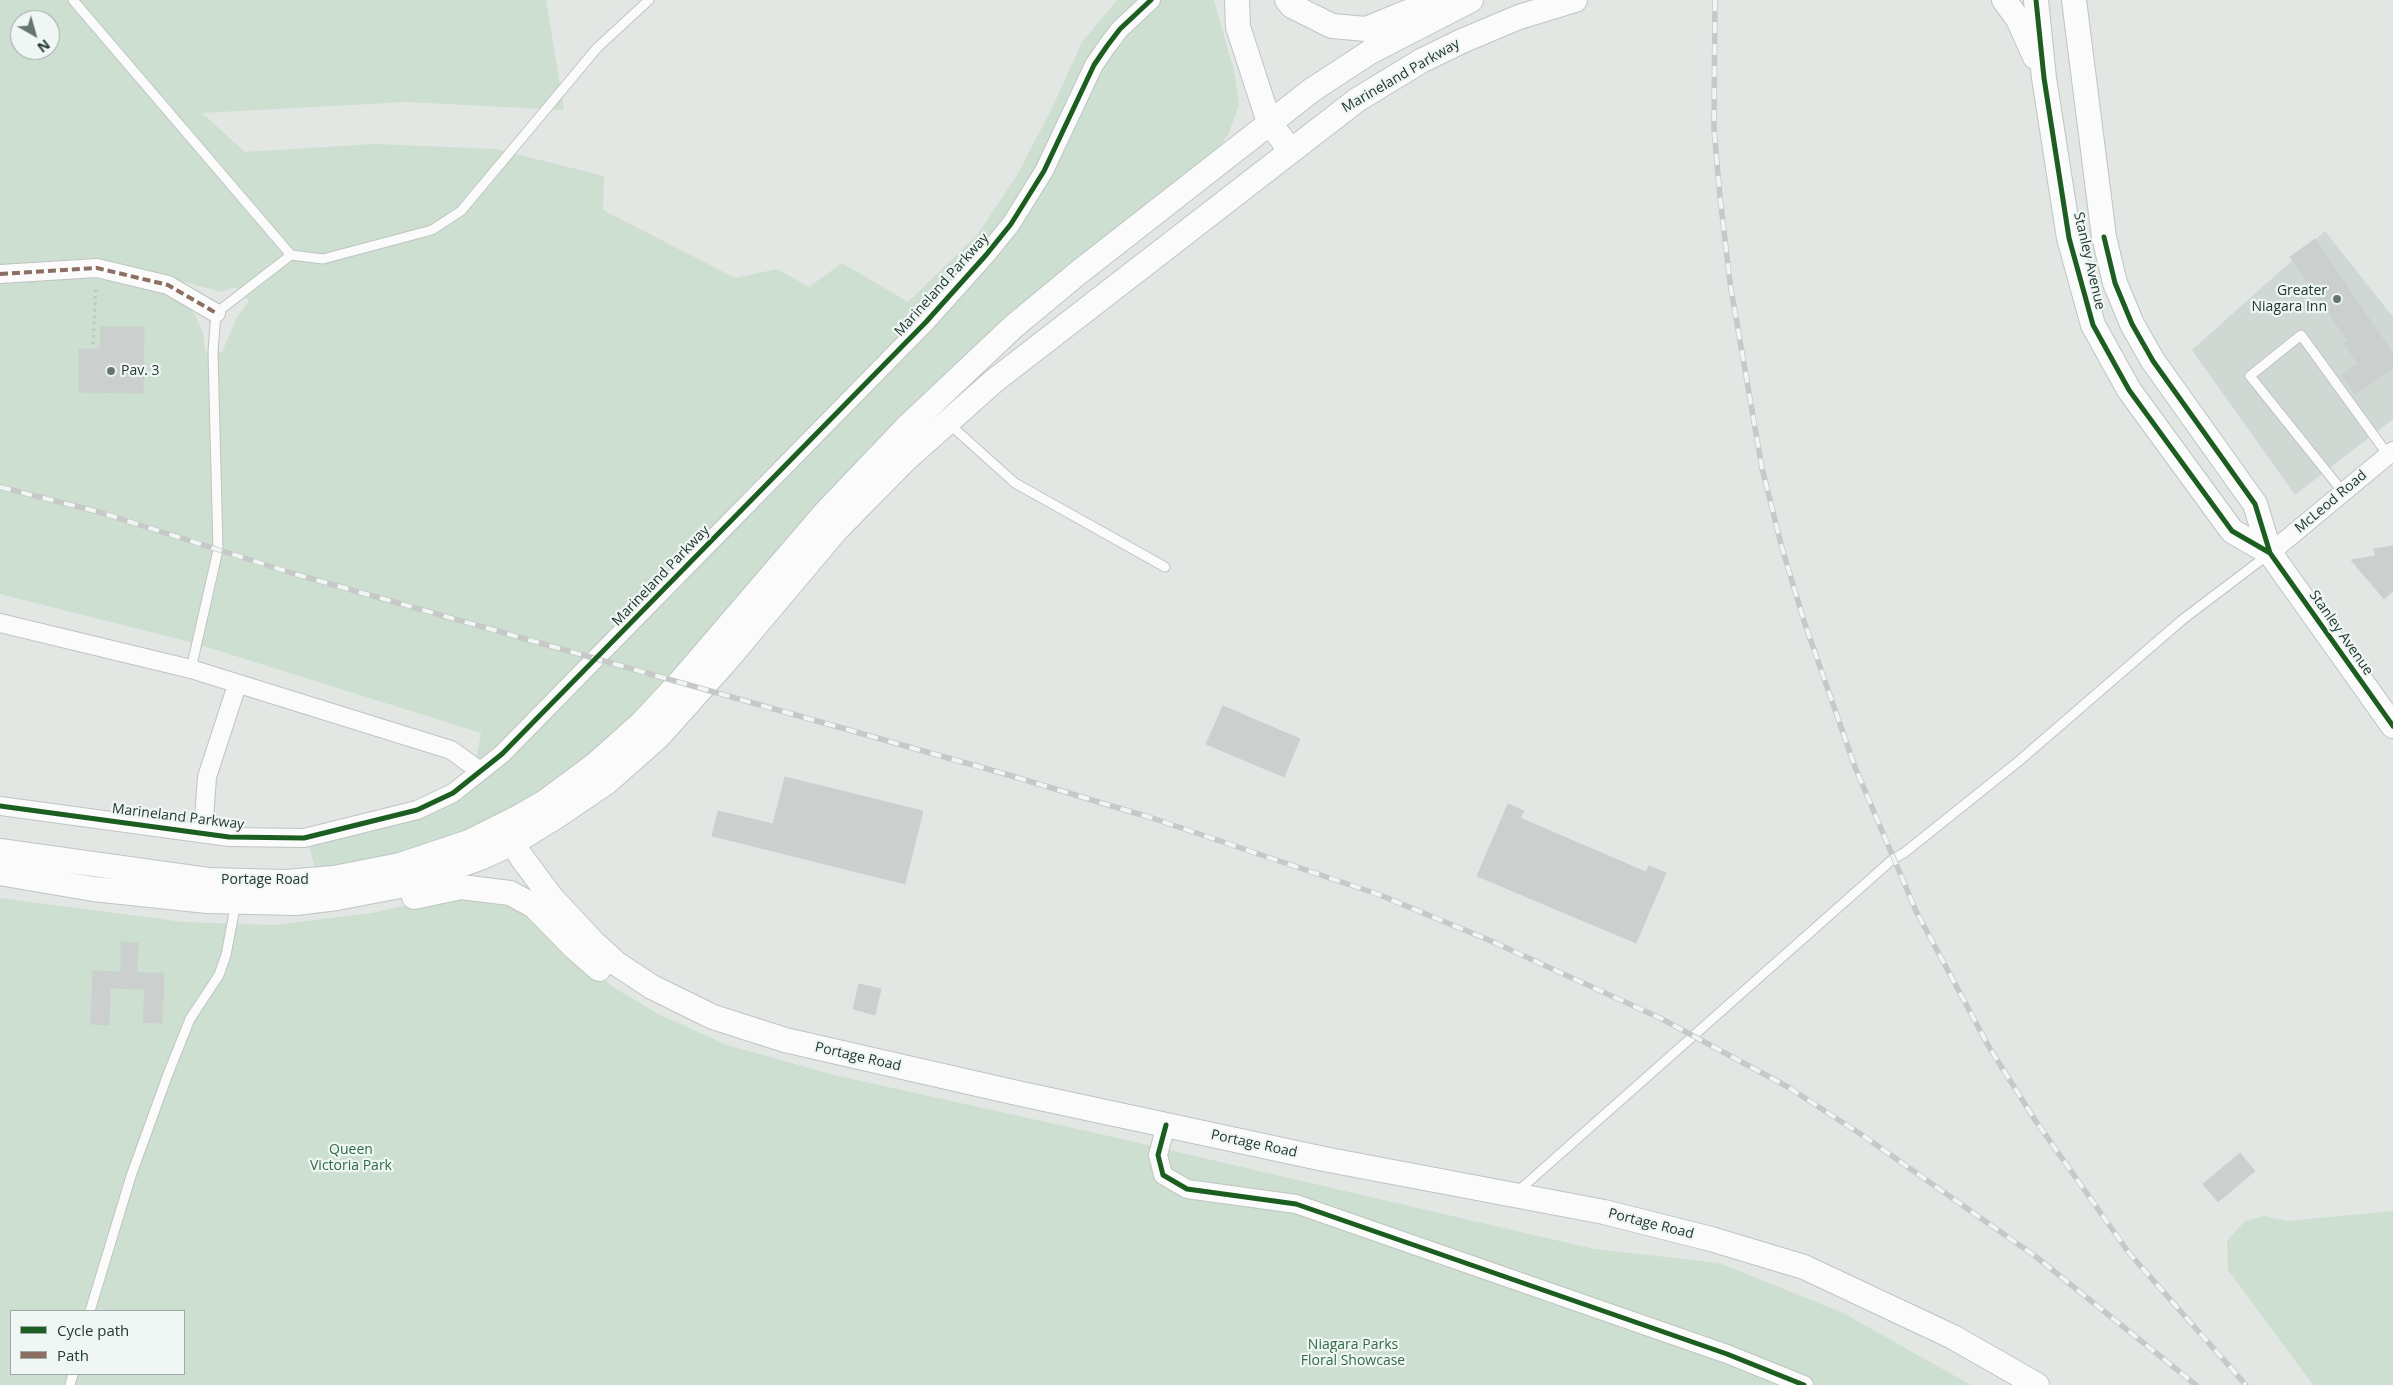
<!DOCTYPE html>
<style>
body{margin:0}
#map{position:relative;width:2393px;height:1385px;overflow:hidden;background:#e2e7e4;font-family:"Open Sans",sans-serif}
canvas{display:block}
.legend{position:absolute;left:10px;top:1310px;width:175px;height:65px;box-sizing:border-box;background:#f0f6f3;border:1px solid #9eaaa5;margin:0;padding:6px 9px;list-style:none;font-size:15px;color:#223831}
.legend li{display:flex;align-items:center;gap:10px;height:25px}
.legend b{width:25px;border:1px solid #9eaaa5}
.north{position:absolute;left:10px;top:10px;width:50px;height:50px;box-sizing:border-box;background:#f0f6f3;border:1px solid #9eaaa5;border-radius:50%;rotate:142deg;font-size:14px;font-weight:700;line-height:20px;text-align:center;color:#223831}
.north::after{content:'';display:block;margin:auto;width:18px;height:22px;background:#657570;clip-path:polygon(50% 0,100% 100%,50% 72%,0 100%)}
</style>
<div id="map">
<canvas width="2393" height="1385"></canvas>
<ul class="legend">
<li><b style="height:6px;background:#1b5e20"></b>Cycle path</li>
<li><b style="height:6px;background:#8d6e63"></b>Path</li>
</ul>
<div class="north">N</div>
</div>
<script>
const ctx = document.querySelector('canvas').getContext('2d');
ctx.lineJoin = 'round';
function fill(path, color) { ctx.fillStyle = color; ctx.fill(path, 'evenodd'); }
const shape = rows => new Path2D(rows.map(r => 'M' + r).join(''));
function trace(path, color, width, dash) { ctx.strokeStyle = color; ctx.lineWidth = width; ctx.lineCap = dash ? 'butt' : 'round'; ctx.setLineDash(dash || []); ctx.stroke(path); }
function drawText(font, color, halo, rows, align = 'center') {
  ctx.font = font + ' "Open Sans",sans-serif'; ctx.lineWidth = 4.5; ctx.setLineDash([]); ctx.textBaseline = 'middle'; ctx.strokeStyle = halo; ctx.fillStyle = color; for (const [text, x, y, turn = 0] of rows) {
    ctx.save(); ctx.translate(x, y); ctx.rotate((+turn || 0) * Math.PI / 180); ctx.textAlign = isNaN(turn) ? turn : align; if (halo) ctx.strokeText(text, 0, 0); ctx.fillText(text, 0, 0); ctx.restore();
  }
}
fill(shape([
 [2325,231,2393,317,2393,419,2295,495,2192,350]
]), '#d0d8d4');
fill(shape([
 [0,0,546,0,564,110,407,102,202,113,245,152,374,144,496,149,604,176,603,210,735,278,777,269,809,287,842,263,908,302,977,235,1017,175,1052,108,1082,42,1117,0,1214,0,1234,71,1239,105,1228,135,1210,158,1027,303,662,690,611,739,551,786,475,828,393,858,315,870,308,839,471,787,481,733,194,643,0,594,0,282,91,278,136,284,173,296,194,313,203,332,205,353,222,352,237,317,249,301,235,287,221,292,96,258,0,265],
 [20,20,50,20,50,50,20,50],
 [101,327,143,327,143,393,79,392,79,349,100,349],
 [442,897,512,901,613,987,660,1015,727,1045,834,1075,1100,1134,1594,1249,1719,1263,1843,1313,1971,1385,0,1385,0,898,184,922,274,925,372,913],
 [11,1311,184,1311,184,1374,11,1374],
 [2393,1211,2393,1385,2313,1385,2228,1270,2227,1241,2245,1221,2264,1216,2287,1221]
]), '#ccdfd1');
const building = shape([
 [2315,239,2393,354,2393,368,2355,394,2342,375,2358,364,2344,343,2348,341,2290,257,2315,239],
 [101,327,144,327,143,393,79,392,79,349,100,349,101,327],
 [2393,546,2393,591,2384,599,2351,560,2375,556,2374,549,2393,546],
 [1223,706,1300,739,1284,777,1206,744,1223,706],
 [785,777,923,811,905,884,712,836,718,811,773,824,785,777],
 [1508,804,1524,811,1520,818,1646,872,1649,866,1666,873,1636,943,1477,876,1508,804],
 [121,942,138,943,137,973,164,973,162,1023,143,1022,145,989,110,988,109,1025,91,1024,93,971,121,972,121,942],
 [859,984,881,989,875,1015,853,1009,859,984],
 [2240,1153,2255,1171,2218,1202,2203,1184,2240,1153]
]);
fill(building, '#cbcfcd');
trace(building, '#cbd0cd', 1);
const lane = shape([
 [73,0,291,255],
 [947,422,1015,483,1165,567],
 [2343,492,2250,376,2301,335,2388,455],
 [191,669,218,550,213,352,216,313,291,255,323,259,432,230,461,211,597,48,649,0],
 [1517,1192,1893,859,1904,853,2019,761,2182,620,2269,554],
 [90,1311,131,1176,168,1074,190,1019,219,975,226,955,236,902],
 [70,1385,73,1374]
]);
const street = shape([
 [0,274,97,268,168,285,216,313],
 [2270,553,2393,451],
 [0,623,191,669,451,750,480,771],
 [0,806,229,837,304,838,417,810,453,793,502,754,926,322,986,255,1011,224,1044,171,1094,65,1107,46,1120,29,1151,0],
 [203,833,207,777,237,685],
 [1166,1125,1158,1155,1163,1175,1187,1189,1296,1204,1727,1354,1804,1385]
]);
const secondary = shape([
 [1237,0,1238,27,1269,122,1290,150],
 [1287,0,1292,6,1332,26,1366,29,1437,0],
 [2004,0,2018,19,2035,57],
 [2036,0,2044,78,2069,238,2093,325,2129,390,2232,531,2270,553],
 [2074,0,2104,237,2115,283,2132,324,2153,361,2255,504,2270,553,2393,726],
 [505,829,522,858,551,897,593,942,617,964,652,987,713,1017,785,1040,1017,1093,1324,1159,1604,1212,1711,1239,1804,1267,1953,1337,2037,1385],
 [0,851,208,880,285,882,334,878,400,865,469,842,519,817,545,802,595,765,642,723,680,682,825,513,907,427,1013,327,1078,273,1312,90,1370,52,1471,0],
 [0,873,93,889,207,901,296,903,337,898,405,885,480,858,513,843,554,818,607,782,658,737,726,661,837,529,905,460,994,381,1357,100,1421,61,1462,41,1519,17,1575,0],
 [414,897,461,887,510,893,534,906,574,947,599,969]
]);
trace(lane, '#bfc4c1', 11);
trace(street, '#bfc4c1', 20);
trace(secondary, '#bec5c2', 26);
trace(shape([
 [93,344,96,286]
]), '#bfc7c5', 3, [2.5, 4]);
trace(lane, '#fbfbfb', 9);
trace(street, '#fbfbfb', 18);
trace(secondary, '#fbfbfb', 24);
const rail = shape([
 [1715,0,1714,129,1720,197,1730,283,1762,468,1782,548,1804,621,1855,767,1916,911,1989,1047,2035,1120,2129,1253,2246,1385],
 [0,487,99,512,295,574,1005,774,1152,818,1380,895,1491,941,1660,1018,1788,1087,1865,1137,2035,1256,2196,1385]
]);
trace(rail, '#c6c9c8', 5.5);
trace(rail, '#f0f6f3', 4, [11]);
trace(shape([
 [0,274,97,268,168,285,216,313]
]), '#8d6e63', 4, [8, 4]);
trace(shape([
 [2036,0,2044,78,2069,238,2093,325,2129,390,2232,531,2270,553],
 [2104,237,2115,283,2132,324,2153,361,2255,504,2270,553,2393,726],
 [0,806,229,837,304,838,417,810,453,793,502,754,926,322,986,255,1011,224,1044,171,1094,65,1107,46,1120,29,1151,0],
 [1166,1125,1158,1155,1163,1175,1187,1189,1296,1204,1727,1354,1804,1385]
]), '#1b5e20', 5);
for (const [x, y, r, color] of [
 [2337,299,5,"#657570"],
 [111,371,5,"#657570"]
]) { const dot = new Path2D(); dot.arc(x, y, r, 0, 2 * Math.PI); ctx.fillStyle = color; ctx.fill(dot); trace(dot, '#f0f6f3', 2); }
drawText('14px', '#223831', '#f0f6f3', [
 ["Marineland Parkway",1401,76,-30],
 ["Stanley Avenue",2089,261,77],
 ["Marineland Parkway",942,285,-48],
 ["McLeod Road",2331,502,-40],
 ["Marineland Parkway",661,576,-46],
 ["Stanley Avenue",2341,633,55],
 ["Marineland Parkway",178,817,7],
 ["Portage Road",265,880],
 ["Portage Road",858,1057,13],
 ["Portage Road",1254,1144,12],
 ["Portage Road",1651,1224,14]
]);
drawText('14px', '#223831', '#f0f6f3', [
 ["Greater",2327,291],
 ["Niagara Inn",2327,307],
 ["Pav. 3",121,371,"left"]
], 'right');
drawText('14px', '#306b45', '#f0f6f3', [
 ["Queen",351,1150],
 ["Victoria Park",351,1166],
 ["Niagara Parks",1353,1345],
 ["Floral Showcase",1353,1361]
]);
</script>
